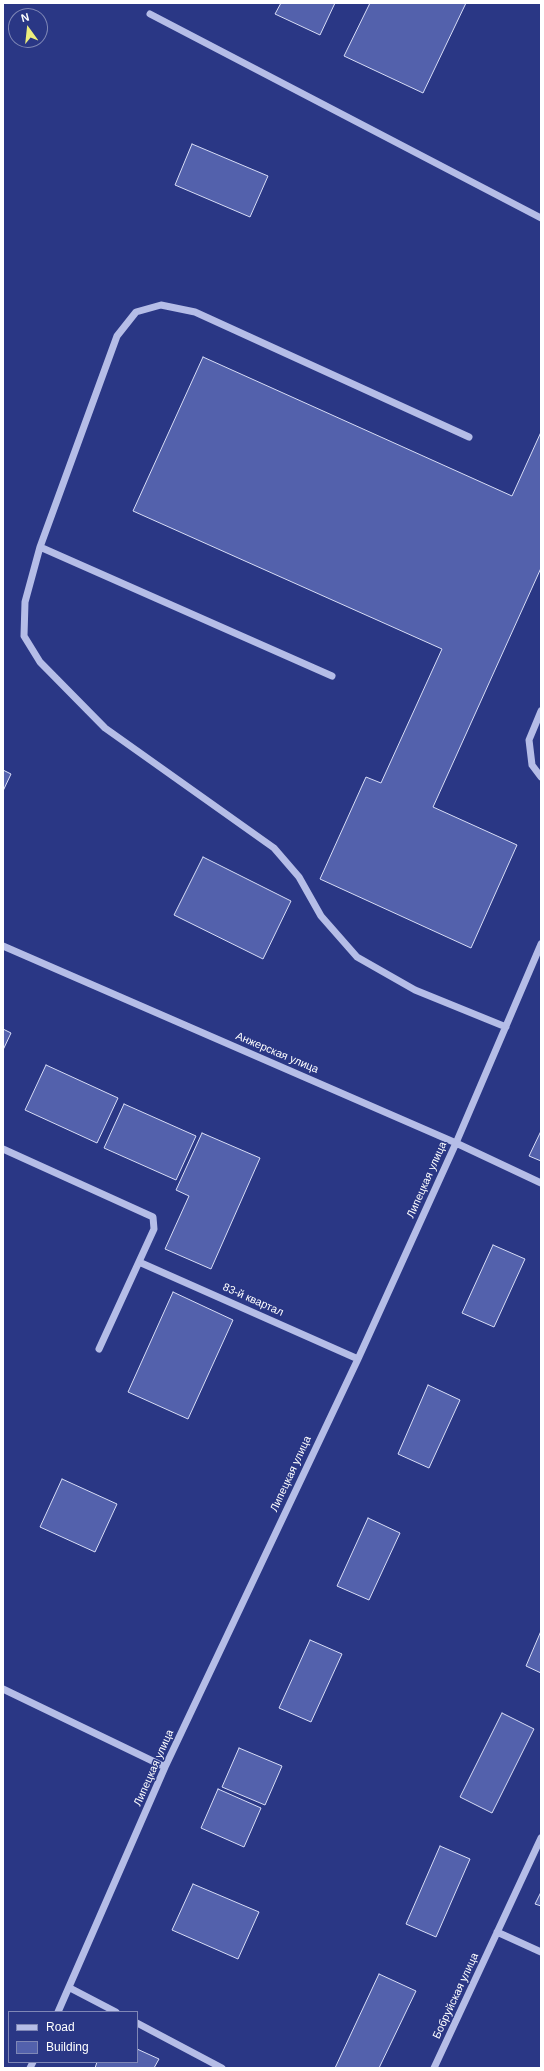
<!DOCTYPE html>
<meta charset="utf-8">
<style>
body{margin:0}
#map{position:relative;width:544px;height:2071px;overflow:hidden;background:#2a3785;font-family:Helvetica,sans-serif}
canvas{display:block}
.frame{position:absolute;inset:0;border:4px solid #fff;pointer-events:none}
.legend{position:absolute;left:8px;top:2011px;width:130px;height:52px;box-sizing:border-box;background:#2a3785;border:1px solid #7f87b6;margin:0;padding:5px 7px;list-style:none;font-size:12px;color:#fff}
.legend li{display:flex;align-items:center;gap:8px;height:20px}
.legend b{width:20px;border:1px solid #7f87b6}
.north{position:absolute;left:8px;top:8px;width:40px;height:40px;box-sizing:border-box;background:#2a3785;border:1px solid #7f87b6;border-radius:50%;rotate:345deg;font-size:11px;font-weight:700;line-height:16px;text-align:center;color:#fff}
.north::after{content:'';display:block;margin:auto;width:14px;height:18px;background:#edee7d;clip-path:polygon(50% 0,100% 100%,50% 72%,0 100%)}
</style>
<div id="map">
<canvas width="544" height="2071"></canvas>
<div class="frame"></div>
<ul class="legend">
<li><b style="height:5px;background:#b5bde7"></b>Road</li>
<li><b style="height:11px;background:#5361ac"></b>Building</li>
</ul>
<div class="north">N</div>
</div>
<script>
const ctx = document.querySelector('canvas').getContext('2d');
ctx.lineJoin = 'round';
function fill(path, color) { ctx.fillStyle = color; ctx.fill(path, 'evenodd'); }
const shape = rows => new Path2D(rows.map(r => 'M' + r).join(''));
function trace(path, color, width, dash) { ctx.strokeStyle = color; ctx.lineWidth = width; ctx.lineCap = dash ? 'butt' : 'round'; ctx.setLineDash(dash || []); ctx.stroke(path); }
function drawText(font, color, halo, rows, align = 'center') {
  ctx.font = font + ' Helvetica,sans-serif'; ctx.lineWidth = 3; ctx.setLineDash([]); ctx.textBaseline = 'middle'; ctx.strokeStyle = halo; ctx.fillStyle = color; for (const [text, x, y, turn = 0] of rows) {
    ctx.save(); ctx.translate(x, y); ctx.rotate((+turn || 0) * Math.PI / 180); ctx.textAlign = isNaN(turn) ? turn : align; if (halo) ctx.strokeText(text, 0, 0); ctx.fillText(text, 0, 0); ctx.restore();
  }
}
const building = shape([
 [281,3,335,3,320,35,275,14,281,3],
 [370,3,466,3,423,93,344,56,370,3],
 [192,144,268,176,250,217,175,185,192,144],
 [203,357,512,496,541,432,541,568,433,807,517,845,471,948,320,879,366,777,381,783,442,649,133,511,203,357],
 [3,770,11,774,3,791,3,770],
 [203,857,291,901,263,959,174,915,203,857],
 [3,1029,11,1033,3,1050,3,1029],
 [46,1065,118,1098,97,1143,25,1110,46,1065],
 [124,1104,196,1136,176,1180,104,1148,124,1104],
 [541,1131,541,1161,529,1156,541,1131],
 [202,1133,260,1158,211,1269,165,1249,189,1196,176,1190,202,1133],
 [493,1245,525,1259,494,1327,462,1313,493,1245],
 [173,1292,233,1320,188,1419,128,1392,173,1292],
 [428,1385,460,1400,429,1468,398,1454,428,1385],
 [62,1479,117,1504,95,1552,40,1527,62,1479],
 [368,1518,400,1533,369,1600,337,1586,368,1518],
 [541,1631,541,1673,526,1666,541,1631],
 [310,1640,342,1654,311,1722,279,1708,310,1640],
 [502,1713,534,1729,492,1813,460,1797,502,1713],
 [239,1748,282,1766,265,1805,222,1787,239,1748],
 [218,1789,261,1808,244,1847,201,1828,218,1789],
 [440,1846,470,1859,436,1937,406,1924,440,1846],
 [193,1884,259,1912,238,1959,172,1930,193,1884],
 [541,1892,541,1906,535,1904,541,1892],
 [379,1974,416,1991,379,2068,335,2068,379,1974],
 [137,2049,159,2059,154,2068,95,2068,97,2062,137,2062,137,2049]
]);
fill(building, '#5361ac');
trace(building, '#d8ddf6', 1);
trace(shape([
 [150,14,541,218],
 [469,437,195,312,161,305,136,312,117,336,40,547,25,602,24,636,40,662,105,728,274,848,299,877,321,916,357,957,415,990,506,1027],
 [40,547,332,676],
 [541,711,529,740,532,765,541,777],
 [3,946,456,1143,541,1183],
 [3,1149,153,1217,154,1229,99,1349],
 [139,1262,358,1359],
 [3,1689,165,1767],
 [497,1932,541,1952],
 [70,1988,116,2012],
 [58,2012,165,1767,358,1359,456,1143,541,944],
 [137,2023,222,2068],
 [30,2068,33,2062],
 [434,2068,541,1838]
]), '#b5bde7', 7);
drawText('11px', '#fff', '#2a3785', [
 ["Анжерская улица",277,1053,23],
 ["Липецкая улица",427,1180,-66],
 ["83-й квартал",253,1300,24],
 ["Липецкая улица",291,1474,-65],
 ["Липецкая улица",154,1768,-66],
 ["Бобруйская улица",456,1996,-65]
]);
</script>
